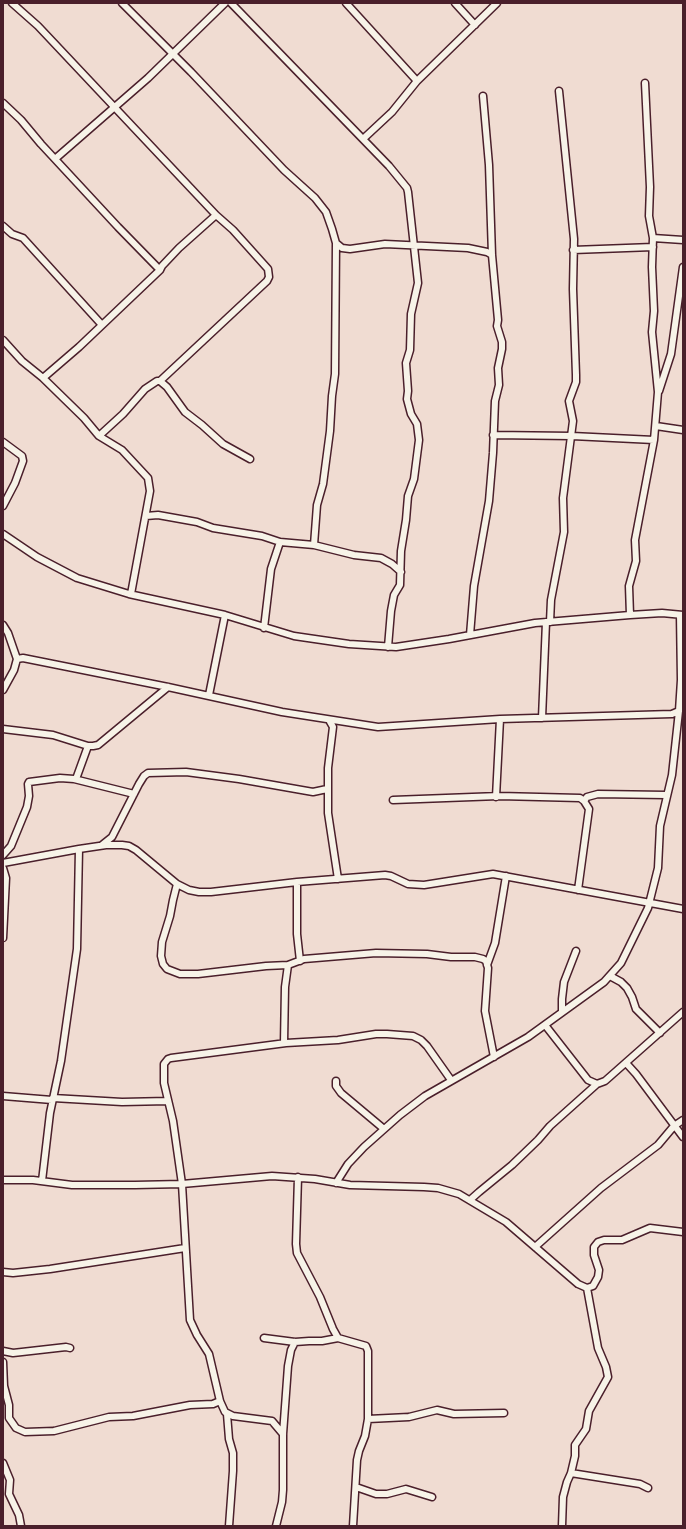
<!DOCTYPE html>
<style>
body{margin:0}
#map{position:relative;width:686px;height:1529px;overflow:hidden;background:#f0dcd2;font-family:Itim,sans-serif}
canvas{display:block}
.frame{position:absolute;inset:0;border:4px solid #4a1f2b;pointer-events:none}
</style>
<div id="map">
<canvas width="686" height="1529"></canvas>
<div class="frame"></div>
</div>
<script>
const ctx = document.querySelector('canvas').getContext('2d');
ctx.lineJoin = 'round';
const shape = rows => new Path2D(rows.map(r => 'M' + r).join(''));
function trace(path, color, width, dash) { ctx.strokeStyle = color; ctx.lineWidth = width; ctx.lineCap = dash ? 'butt' : 'round'; ctx.setLineDash(dash || []); ctx.stroke(path); }
const minor = shape([
 [12,3,38,26,216,215,233,230,268,269,269,277,267,281,160,381],
 [122,3,191,72,284,170,315,198,326,212,332,229,336,243,342,248,350,249,385,244,468,248,487,252,492,255],
 [231,3,389,166,407,188,408,192,418,283,411,314,410,350,406,363,408,391,407,399,411,414,417,424,419,440,414,479,408,496,406,520,401,551,400,585,394,595,391,611,388,647],
 [346,3,417,81],
 [455,3,475,25],
 [3,103,21,120,41,144,118,227,160,270],
 [363,139,392,112,417,81,497,3],
 [55,159,148,78,225,3],
 [3,226,12,234,23,238,102,325],
 [653,238,683,240],
 [573,250,653,247],
 [3,340,22,361,43,378,84,418,99,436,122,450,148,478,150,491,131,594],
 [43,378,79,347,160,270,162,266,179,248,216,215],
 [659,391,671,354,683,267],
 [656,426,683,430],
 [493,435,572,436,654,440],
 [99,436,123,414,145,389,157,381,160,381,167,387,185,412,202,425,223,444,250,459],
 [3,442,22,456,23,461,15,483,3,506],
 [146,516,158,515,197,522,213,528,262,536,280,542,314,545,354,555,381,558,392,564,401,572],
 [3,534,37,557,77,578,129,594,225,615,294,636,349,644,396,647,449,639,535,623,630,615,662,613,683,615],
 [314,545,317,505,323,484,330,431,332,396,335,374,336,243],
 [630,615,629,586,636,561,635,540,654,440,658,392,652,332,654,311,652,267,653,238,649,216,650,187,645,83],
 [550,622,551,600,564,532,563,498,573,421,569,401,576,382,576,375,573,289,574,239,559,91],
 [3,625,8,633,17,659],
 [264,628,271,569,280,542],
 [470,635,474,586,489,501,493,453,495,401,499,385,498,368,502,349,502,342,497,326,498,320,492,255,489,165,483,96],
 [3,690,14,670,17,659,23,658,168,687,282,712,378,727,500,719,672,714,679,711],
 [209,695,225,615],
 [542,718,546,622],
 [329,720,333,727,328,768,328,813,338,879],
 [3,729,53,735,88,746,93,746,98,745,168,687],
 [76,779,88,746],
 [496,797,500,719],
 [393,800,499,796,580,798,584,801,589,809,578,890],
 [584,801,587,797,598,794,666,795],
 [102,845,112,837,139,784,144,776,148,773,186,772,239,779,313,792,327,789],
 [3,855,11,846,27,807,29,796,28,784,29,782,60,778,74,779,134,794],
 [3,863,79,849,106,845,122,845,129,846,136,850,177,884,189,890,199,892,211,892,297,882,385,875,391,876,408,884,424,885,493,874,683,909],
 [3,868,6,878,3,938],
 [297,882,297,934,300,961],
 [177,884,173,900,170,916,162,942,161,956,163,964,167,969,180,974,198,974,266,966,288,965,304,959,376,953,427,954,451,957,475,957,483,959,486,961,488,968,485,1011,494,1057],
 [487,965,495,943,506,876],
 [610,976,621,982,627,988,632,997,636,1009,660,1033],
 [562,1012,562,999,564,982,576,951],
 [545,1025,588,1080,597,1084,605,1081,683,1012],
 [284,1043,285,987,288,965],
 [626,1063,636,1074,683,1137],
 [336,1081,336,1086,341,1093,384,1129],
 [3,1096,52,1100],
 [53,1098,122,1102,168,1101],
 [298,1177,296,1244,297,1253,320,1297,333,1329,338,1338],
 [3,1180,33,1180,72,1185,135,1185,182,1184,272,1176,315,1179,350,1185,424,1187,438,1188,459,1194,506,1222,578,1284,587,1288,593,1286,598,1277,599,1270,594,1255,594,1247,598,1242,604,1240,622,1240,650,1228,683,1232],
 [42,1181,50,1113,61,1061,77,949,79,849],
 [336,1183,348,1164,364,1147,400,1115,425,1096,528,1037,604,982,621,963,648,908,658,868,660,826,672,775,679,711,681,680,680,615],
 [470,1200,479,1192,512,1165,538,1140,550,1126,597,1084],
 [535,1247,601,1188,658,1145,674,1126,683,1120],
 [3,1272,13,1273,50,1269,185,1248],
 [264,1338,295,1342,309,1341,322,1341,338,1338,366,1346,368,1351,368,1419,365,1436,359,1451,357,1460,353,1526],
 [3,1351,13,1353,66,1347,70,1348],
 [3,1362,4,1386,9,1405,9,1418,16,1428,25,1432,54,1431,109,1417,133,1416,190,1405,213,1404,220,1401],
 [227,1414,229,1439,233,1453,233,1471,229,1526],
 [368,1419,409,1417,437,1410,454,1414,504,1413],
 [283,1434,272,1421,233,1416,225,1412,220,1401,209,1354,197,1335,190,1320,182,1184,173,1121,164,1083,164,1064,168,1059,171,1058,286,1043,338,1040,376,1034,387,1034,413,1036,421,1040,427,1046,451,1080],
 [3,1463,10,1480,9,1494,19,1515,21,1526],
 [571,1473,640,1484,648,1488],
 [356,1487,376,1494,387,1494,406,1489,432,1497],
 [276,1526,282,1502,283,1490,283,1434,288,1366,291,1350,295,1342],
 [562,1526,563,1497,567,1482,571,1473,575,1456,575,1445,586,1429,589,1411,608,1377,606,1367,598,1348,587,1288]
]);
trace(minor, '#4a1f2b', 9);
trace(minor, '#f7f3e8', 6);
</script>
